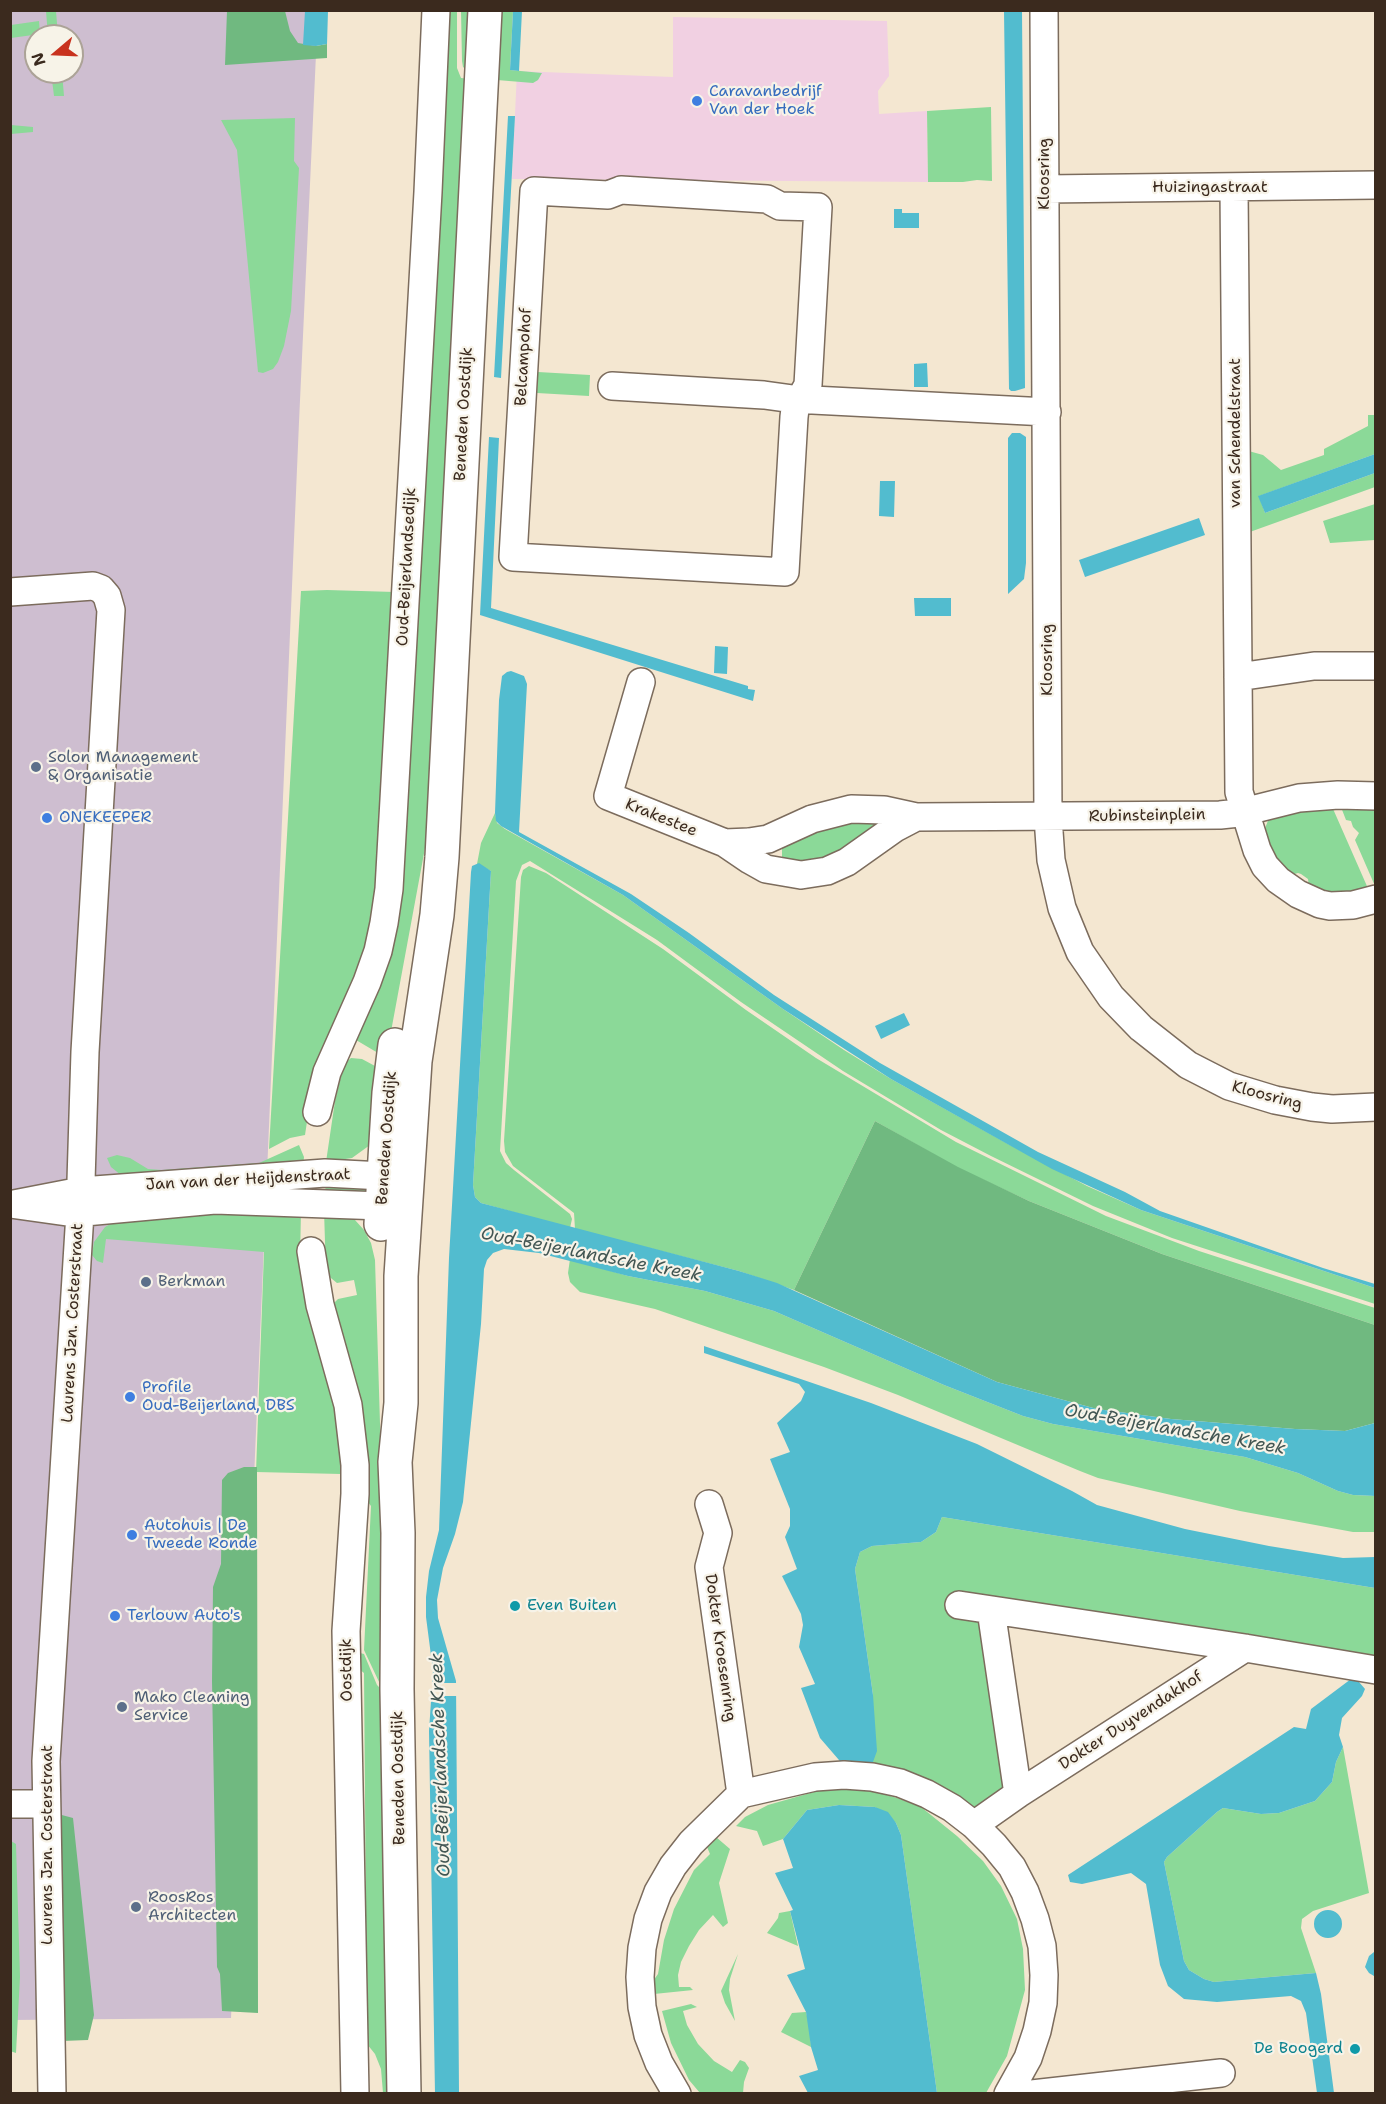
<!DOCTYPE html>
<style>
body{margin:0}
#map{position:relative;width:1386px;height:2104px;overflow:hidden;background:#f4e7d1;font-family:"Shantell Sans",sans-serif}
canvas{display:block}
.frame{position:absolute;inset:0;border:12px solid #3b2a1e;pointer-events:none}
.north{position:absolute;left:24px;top:24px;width:60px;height:60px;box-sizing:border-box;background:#f7f3e8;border:2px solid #aca397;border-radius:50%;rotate:251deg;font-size:16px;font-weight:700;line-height:24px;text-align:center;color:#3b2a1e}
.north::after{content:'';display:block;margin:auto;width:21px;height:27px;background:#c8321e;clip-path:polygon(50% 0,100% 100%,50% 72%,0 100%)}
</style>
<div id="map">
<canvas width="1386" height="2104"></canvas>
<div class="frame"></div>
<div class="north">N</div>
</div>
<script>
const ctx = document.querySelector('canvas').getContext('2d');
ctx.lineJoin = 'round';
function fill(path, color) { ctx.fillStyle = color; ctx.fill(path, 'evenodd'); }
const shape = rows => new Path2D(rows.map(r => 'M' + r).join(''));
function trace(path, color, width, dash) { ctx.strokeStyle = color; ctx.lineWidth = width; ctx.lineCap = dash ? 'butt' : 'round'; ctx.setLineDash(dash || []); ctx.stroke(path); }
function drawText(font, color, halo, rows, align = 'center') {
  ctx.font = font + ' "Shantell Sans",sans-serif'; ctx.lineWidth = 4.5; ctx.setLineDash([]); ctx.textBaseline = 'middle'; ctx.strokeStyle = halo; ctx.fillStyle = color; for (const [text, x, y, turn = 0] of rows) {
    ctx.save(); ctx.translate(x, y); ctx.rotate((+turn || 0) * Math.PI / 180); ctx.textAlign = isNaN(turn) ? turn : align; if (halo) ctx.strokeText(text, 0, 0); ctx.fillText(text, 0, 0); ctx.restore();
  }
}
fill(shape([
 [673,17,887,21,889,76,878,91,879,114,927,111,928,182,512,179,517,71,673,77]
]), '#f1d0e2');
fill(shape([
 [10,11,318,11,299,422,231,2018,11,2020],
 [36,36,72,36,72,72,36,72]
]), '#cebed0');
fill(shape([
 [46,11,56,11,58,36,48,36],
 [446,11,457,11,457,68,461,78,471,79,437,720,425,848,370,1145,352,1158,326,1162,335,1101,344,1064,351,1058,362,1059,375,1066,378,1053,356,1040,354,1033,381,969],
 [461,11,475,11,468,71,463,67,462,61],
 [495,11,513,11,510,70,542,73,538,80,533,83,497,80],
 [39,21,40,34,11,38,11,25],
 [51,72,62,72,64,96,54,96],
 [991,107,992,181,977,180,963,182,928,182,927,111],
 [295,118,294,161,299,168,291,311,284,346,278,362,273,369,263,373,258,372,237,150,221,120],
 [11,125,33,127,33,132,11,134],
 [538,372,590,375,589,396,537,393],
 [1368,415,1375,415,1375,454,1259,496,1265,513,1375,473,1375,487,1247,533,1245,450,1263,455,1281,470,1324,455,1324,449,1368,426],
 [1375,504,1375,540,1330,543,1323,521],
 [327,590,395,592,382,840,369,944,308,1115,305,1135,290,1138,269,1149,301,591],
 [1330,802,1370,893,1347,899,1309,887,1308,879,1301,874,1298,873,1291,875,1280,873,1264,831,1269,818],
 [1339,802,1375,803,1375,886,1355,840,1359,833,1353,827,1351,821,1346,820],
 [495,813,497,823,505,829,623,895,783,1009,844,1050,891,1079,1008,1144,1087,1186,1141,1210,1375,1288,1375,1304,1172,1238,1093,1206,991,1156,941,1130,843,1071,741,1002,657,940,530,861,522,865,516,881,500,1151,506,1163,514,1170,570,1214,572,1219,570,1228,481,1203,475,1197,473,1185,491,871,477,864,481,843],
 [896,817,840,853,806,863,782,858,782,846,837,823],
 [529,866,546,873,663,949,746,1010,816,1058,956,1142,1106,1216,1199,1251,1375,1308,1375,1325,1162,1254,1029,1201,958,1168,875,1121,794,1290,739,1271,575,1229,574,1213,513,1166,505,1152,504,1141,521,877,523,870],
 [299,1145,304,1157,303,1166,122,1176,111,1167,107,1158,117,1155,130,1158,148,1169,162,1170,259,1163],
 [326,1179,367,1189,369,1193,325,1197],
 [301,1209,300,1261,330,1376,341,1446,341,1474,256,1472,264,1252,106,1239,103,1263,97,1261,92,1255,94,1242,105,1227,114,1222,138,1215],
 [324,1210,342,1213,355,1220,364,1230,371,1243,375,1260,388,1685,380,1684,364,1650,371,1506,365,1498,330,1307,338,1299,357,1295,354,1280,337,1283,326,1274],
 [570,1259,628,1276,705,1291,774,1311,944,1385,1023,1416,1053,1424,1245,1457,1298,1473,1338,1491,1353,1495,1375,1496,1375,1532,1353,1532,1240,1511,1098,1478,1080,1471,898,1395,824,1367,655,1309,580,1292,570,1282,568,1273],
 [942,1517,1375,1588,1375,1662,951,1593,953,1617,984,1622,1006,1785,1000,1796,977,1811,867,1768,873,1695,855,1569,860,1552,872,1546,921,1542,936,1532],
 [360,1653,364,1654,377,1685,380,1688,388,1690,395,2093,383,2093,381,2069,375,2054,367,2044,364,1673,359,1669],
 [1343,1747,1369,1893,1313,1911,1302,1919,1301,1928,1316,1973,1214,1982,1204,1979,1189,1970,1184,1961,1164,1862,1167,1857,1217,1812,1223,1808,1261,1814,1279,1813,1315,1801,1332,1782,1336,1762],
 [839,1788,866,1789,897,1798,921,1807,957,1836,983,1861,1001,1886,1017,1919,1023,1949,1025,1990,1007,2056,986,2093,937,2093,901,1835,896,1823,875,1807,839,1805,807,1810,783,1839,763,1846,757,1831,736,1826,745,1817,768,1805,821,1790],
 [716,1837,730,1849,719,1883,728,1923,723,1927,713,1915,699,1930,689,1946,681,1962,678,1975,679,1987,690,1987,693,1990,654,1994,653,1981,658,1974,664,1940,674,1909,694,1870,710,1854,707,1847],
 [11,1841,16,1844,20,1977,16,2053,10,2051],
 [790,1911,798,1946,767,1933,778,1918,779,1913],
 [738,1954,730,1979,729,1990,735,2021,725,2003,721,1991],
 [691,2004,697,2007,683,2011,687,2025,698,2044,714,2061,732,2072,740,2060,745,2062,749,2068,744,2082,743,2093,700,2093,689,2080,671,2043,662,2011],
 [806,2012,810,2028,811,2047,781,2032,792,2013]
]), '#8bd998');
fill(shape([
 [227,11,285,11,290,31,298,43,316,46,327,44,327,58,225,65],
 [875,1121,958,1167,1029,1201,1162,1254,1375,1325,1375,1423,1345,1431,1295,1429,1171,1419,1097,1409,997,1382,794,1290],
 [244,1467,257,1467,258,2013,222,2011,220,1974,217,1967,212,1681,213,1587,221,1564,222,1480,228,1473],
 [58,1814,73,1818,94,2015,88,2040,62,2041]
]), '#70b980');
fill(shape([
 [305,11,328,11,327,44,316,46,303,45],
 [513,11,522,11,519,71,510,70],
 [1004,11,1022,11,1025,388,1015,391,1011,391,1009,389],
 [508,116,515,116,501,378,494,377],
 [894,209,902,209,902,213,919,213,919,228,894,228],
 [927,363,928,387,914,387,914,364],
 [1012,433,1020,433,1026,437,1026,563,1024,579,1008,594,1008,438],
 [489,437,499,438,491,608,748,686,748,689,755,690,753,701,480,615],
 [1375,454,1375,473,1265,513,1258,496],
 [880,481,895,481,894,517,879,516],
 [1199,518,1205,535,1085,577,1079,560],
 [914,598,951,598,951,616,915,616],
 [715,646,728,647,727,674,714,673],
 [511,671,524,676,527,684,519,832,631,894,689,933,774,995,880,1063,1038,1152,1125,1192,1160,1211,1323,1268,1375,1284,1375,1288,1141,1210,1052,1169,891,1079,783,1009,623,895,501,826,496,821,495,813,499,700,502,676,507,672],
 [479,863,491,871,473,1185,475,1197,481,1203,739,1271,777,1283,997,1382,1097,1409,1171,1419,1295,1429,1345,1431,1375,1423,1376,1496,1353,1495,1338,1491,1298,1473,1245,1457,1053,1424,1023,1416,944,1385,774,1311,705,1291,628,1276,539,1253,504,1249,493,1253,487,1260,484,1269,481,1324,463,1502,455,1534,443,1568,437,1600,438,1618,456,1681,459,2093,435,2094,429,1731,433,1671,426,1617,426,1597,429,1571,439,1530,449,1258,471,872,472,866],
 [904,1013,910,1025,881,1039,875,1026],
 [704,1346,871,1403,977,1444,1072,1491,1097,1505,1185,1529,1269,1546,1343,1558,1375,1557,1375,1588,942,1517,936,1532,921,1542,872,1546,860,1552,855,1569,873,1695,877,1751,873,1762,867,1768,845,1767,820,1738,801,1688,815,1684,799,1647,803,1625,801,1614,782,1576,797,1569,785,1537,790,1526,790,1509,770,1459,790,1452,777,1423,801,1401,805,1392,799,1384,704,1353],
 [1351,1679,1359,1682,1365,1689,1362,1696,1342,1718,1339,1735,1343,1747,1336,1762,1332,1782,1315,1801,1279,1813,1261,1814,1223,1808,1217,1812,1167,1857,1164,1862,1184,1961,1189,1970,1204,1979,1214,1982,1316,1973,1321,1994,1334,2093,1317,2093,1306,2013,1301,2001,1291,1996,1217,2002,1184,1999,1168,1986,1160,1965,1146,1884,1131,1873,1082,1884,1070,1882,1068,1875,1294,1727,1306,1729,1311,1709],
 [839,1805,875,1807,888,1812,896,1823,901,1835,937,2093,808,2093,799,2076,818,2070,811,2047,806,2012,787,1975,805,1969,790,1911,793,1910,775,1873,793,1868,783,1839,807,1810],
 '1314 1924a14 14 0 1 1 28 0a14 14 0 1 1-28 0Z',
 [1374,1952,1375,1952,1376,1974,1374,1976,1369,1973,1365,1967,1369,1956]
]), '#52bccf');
fill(shape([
 [429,1683,458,1683,458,1696,428,1696]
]), '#f4e7d1');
const minor = shape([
 [1044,10,1048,817,1051,860,1062,908,1080,952,1111,997,1141,1028,1188,1065,1229,1086,1275,1100,1312,1107,1332,1109,1376,1107],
 [1234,188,1239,792,1257,850,1265,866,1278,880,1298,894,1320,904,1330,906,1353,905,1376,899],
 [1045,189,1376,185],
 [621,190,767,199,780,206,818,207,808,385,795,409,794,417,785,572,513,557,534,191,608,195,621,190],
 [612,386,764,395,793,399,1047,412],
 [10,592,93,586,101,589,107,596,111,610,85,1052,80,1213,46,1761,52,2094],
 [1238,677,1314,666,1376,666],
 [641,682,608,796,725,843,750,860,766,869,801,875,827,871,847,862,895,828,916,817],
 [725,843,749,842,768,839,812,819,851,809,884,810,916,817,1220,815,1239,813,1299,798,1338,795,1376,796],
 [317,1112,327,1072,367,982,378,951,384,923,389,889,428,192,436,10],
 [10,1204,74,1213,215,1200,382,1206,406,1193,383,1176,325,1173,81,1191,14,1204],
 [311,1251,320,1305,348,1405,355,1465,355,1494,346,1631,355,2094],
 [709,1504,718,1533,709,1567,741,1794],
 [959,1605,1245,1648,1376,1670],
 [991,1610,1018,1794],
 [10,1804,45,1804],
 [974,1825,1018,1794,1245,1648],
 [677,2094,659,2063,648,2035,642,2007,640,1977,642,1948,648,1919,658,1892,673,1866,691,1843,741,1794,815,1777,844,1775,872,1777,900,1783,927,1794,952,1808,974,1825,994,1845,1012,1867,1025,1892,1035,1919,1042,1946,1044,1975,1043,2003,1037,2031,1028,2058,1008,2094],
 [1032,2094,1221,2073]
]);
const major = shape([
 [381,1224,389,1093,395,1045],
 [404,2094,397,1689,398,1533,395,1462,401,1403,401,1276,415,1061,437,915,442,857,485,10]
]);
trace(minor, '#7c6c5d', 30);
trace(major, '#7c6c5d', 36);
trace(minor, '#fff', 27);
trace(major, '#fff', 33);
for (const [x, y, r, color] of [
 [697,101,6,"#3f7fe0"],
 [36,767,6,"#5c6f8a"],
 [47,818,6,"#3f7fe0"],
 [146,1282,6,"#5c6f8a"],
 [130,1397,6,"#3f7fe0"],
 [132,1535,6,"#3f7fe0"],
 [515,1606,6,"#0f9aa8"],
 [115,1616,6,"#3f7fe0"],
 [122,1707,6,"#5c6f8a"],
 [136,1907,6,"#5c6f8a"],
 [1355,2049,6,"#0f9aa8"]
]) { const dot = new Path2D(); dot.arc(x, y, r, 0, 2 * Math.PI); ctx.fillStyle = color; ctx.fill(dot); trace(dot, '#f7f3e8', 2); }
drawText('16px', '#366cbe', '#f7f3e8', [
 ["Caravanbedrijf",709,92],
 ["Van der Hoek",709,110],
 ["ONEKEEPER",59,818],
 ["Profile",142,1388],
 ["Oud-Beijerland, DBS",142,1406],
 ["Autohuis | De",144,1526],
 ["Tweede Ronde",144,1544],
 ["Terlouw Auto's",127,1616]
], 'left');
drawText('16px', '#3b2a1e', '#f7f3e8', [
 ["Kloosring",1045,174,-90],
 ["Huizingastraat",1210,188],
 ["Belcampohof",524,357,-87],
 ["Beneden Oostdijk",464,414,-87],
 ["van Schendelstraat",1236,433,-90],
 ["Oud-Beijerlandsedijk",407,567,-87],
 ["Kloosring",1048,660,-90],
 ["Rubinsteinplein",1147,816,-1],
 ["Krakestee",661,818,22],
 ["Kloosring",1267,1096,15],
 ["Beneden Oostdijk",387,1138,-86],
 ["Jan van der Heijdenstraat",248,1180,-3],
 ["Laurens Jzn. Costerstraat",73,1323,-87],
 ["Dokter Kroesenring",720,1648,82],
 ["Oostdijk",347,1670,-91],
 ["Dokter Duyvendakhof",1131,1721,-33],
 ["Beneden Oostdijk",399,1778,-91],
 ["Laurens Jzn. Costerstraat",48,1845,-90]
]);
drawText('16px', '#4e5e75', '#f7f3e8', [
 ["Solon Management",48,758],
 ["& Organisatie",48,776],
 ["Berkman",158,1282],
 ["Mako Cleaning",134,1698],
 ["Service",134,1716],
 ["RoosRos",148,1898],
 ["Architecten",148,1916]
], 'left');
drawText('16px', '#0d838f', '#f7f3e8', [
 ["Even Buiten",527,1606],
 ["De Boogerd",1343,2049,"right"]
], 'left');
drawText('italic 18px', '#425653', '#f7f3e8', [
 ["Oud-Beijerlandsche Kreek",591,1255,11],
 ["Oud-Beijerlandsche Kreek",1175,1430,10],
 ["Oud-Beijerlandsche Kreek",441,1765,-92]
]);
</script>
